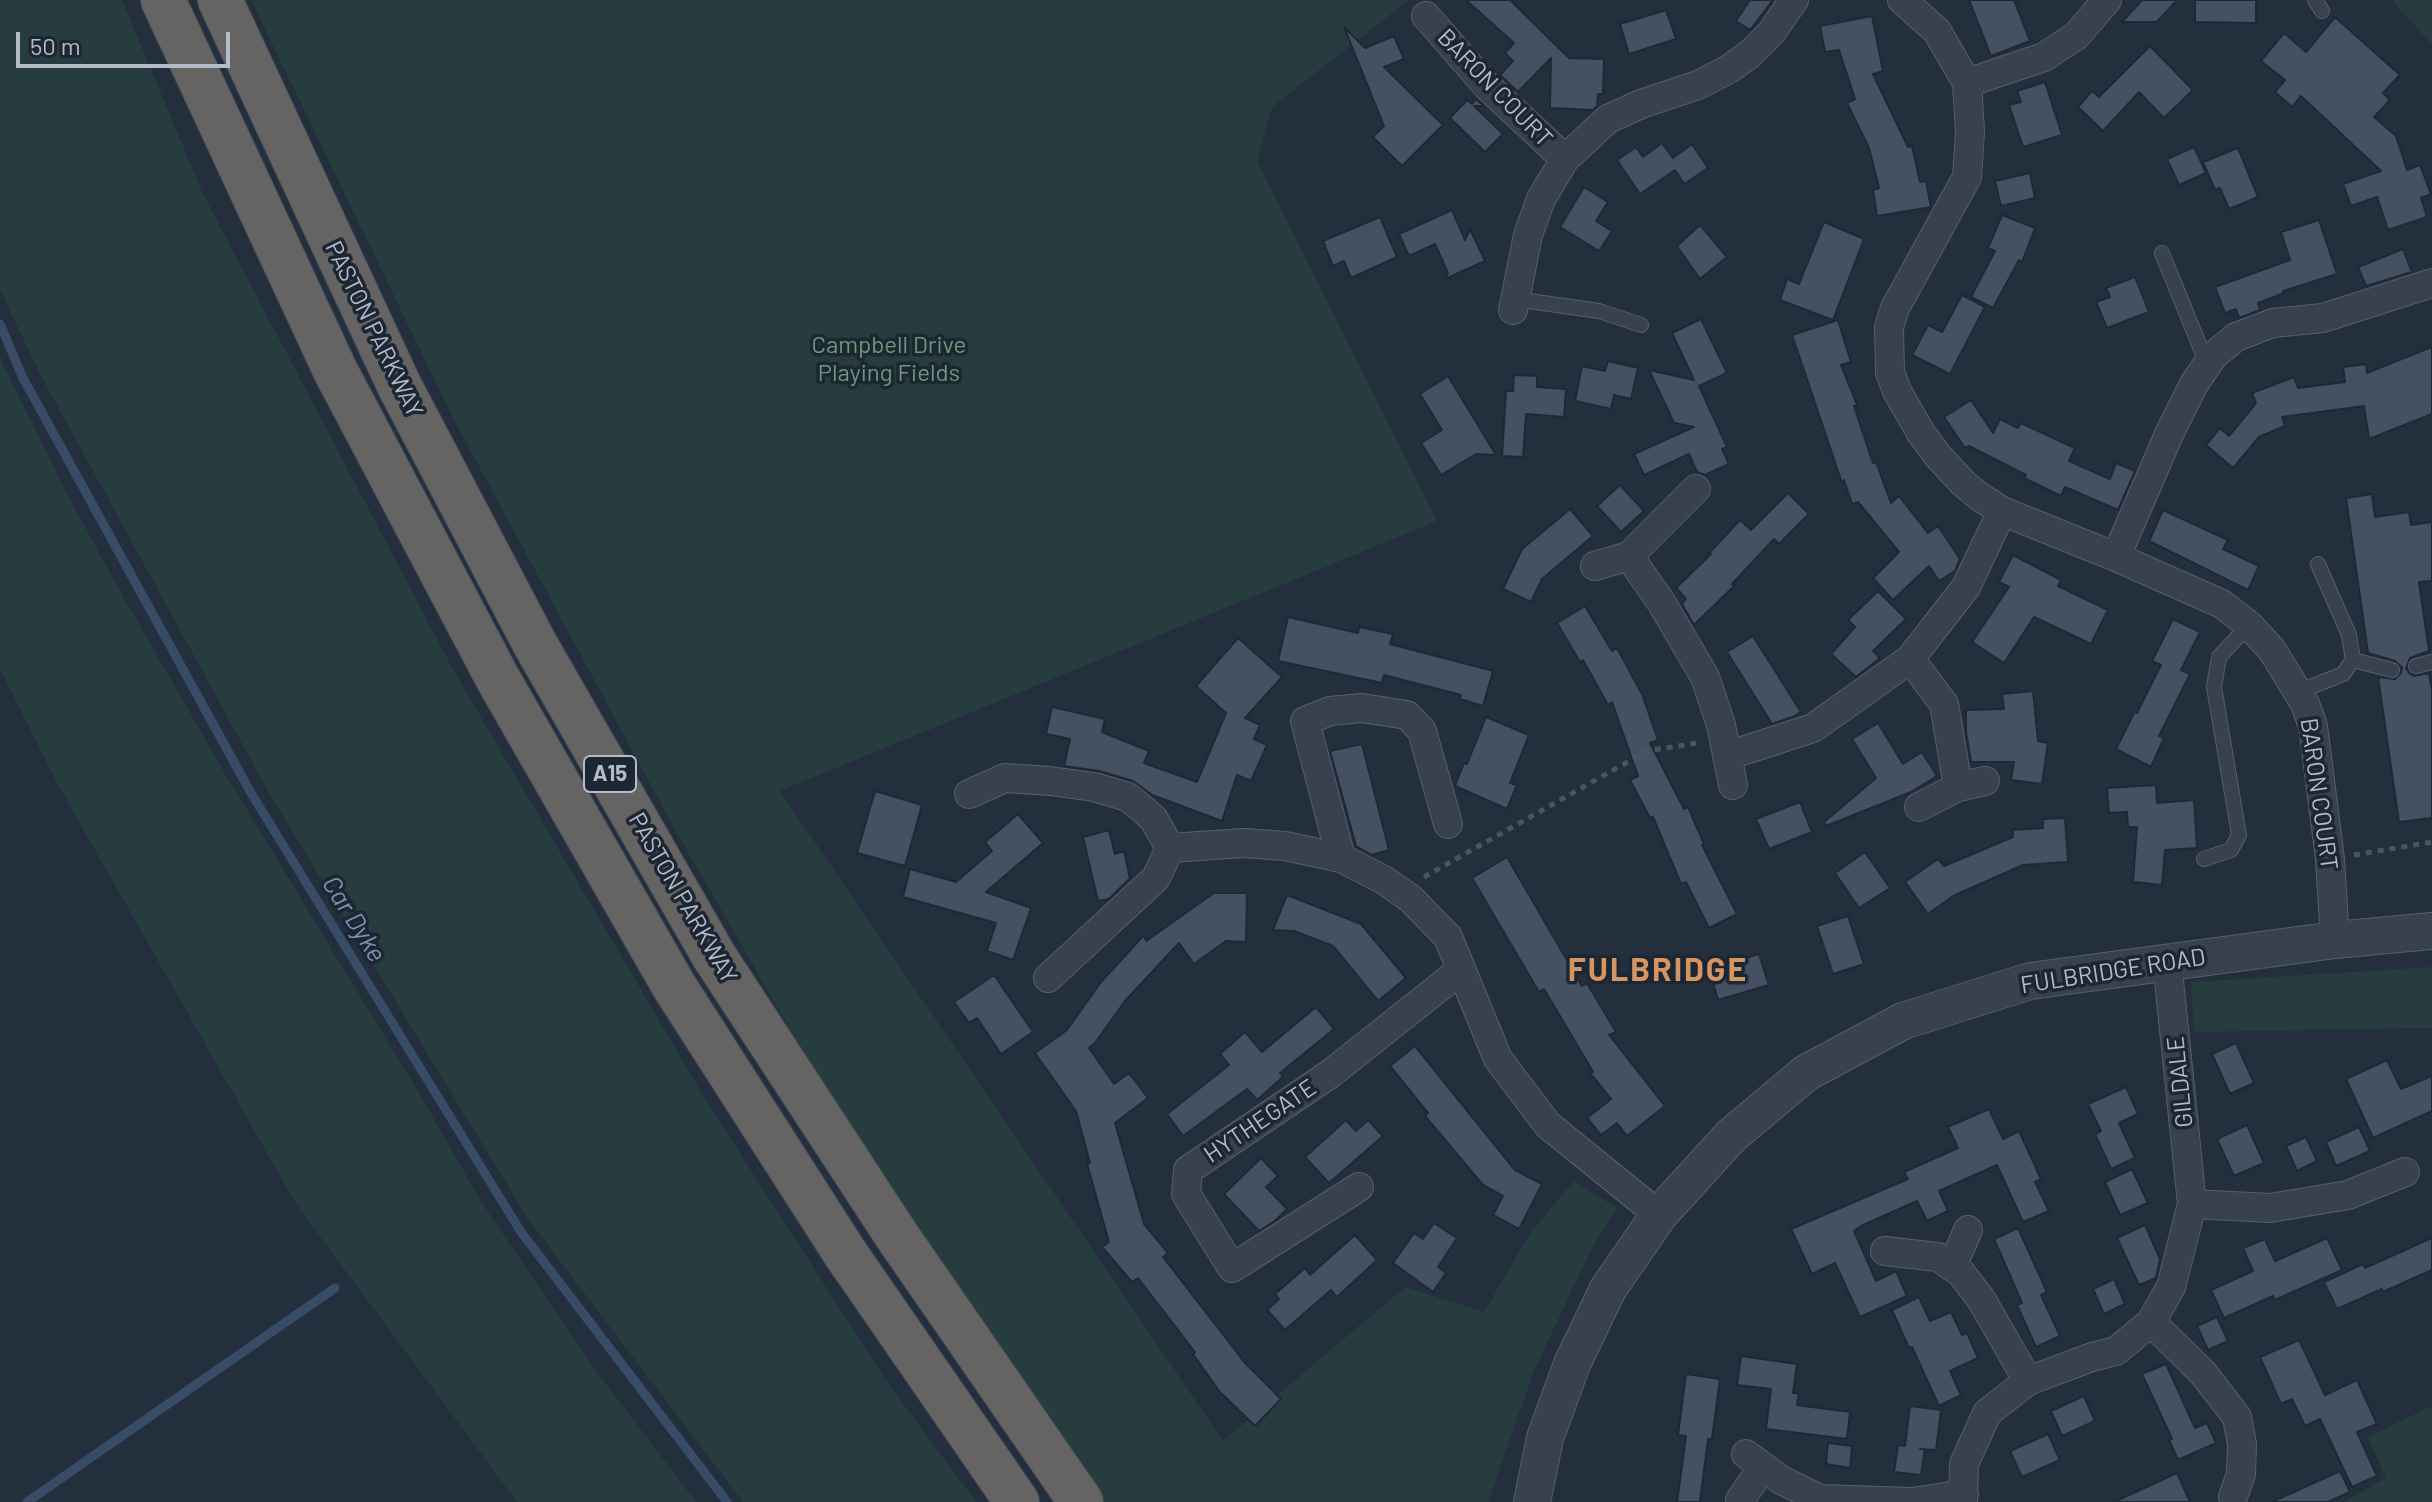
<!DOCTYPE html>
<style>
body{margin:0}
#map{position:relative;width:2432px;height:1502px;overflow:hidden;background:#242f3e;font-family:Barlow,sans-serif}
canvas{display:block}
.scale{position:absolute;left:16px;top:32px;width:214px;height:36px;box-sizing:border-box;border:4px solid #b4bcc9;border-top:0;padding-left:10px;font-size:24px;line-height:28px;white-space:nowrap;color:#b4bcc9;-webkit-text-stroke:6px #1d2633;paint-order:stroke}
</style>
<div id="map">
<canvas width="2432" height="1502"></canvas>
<div class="scale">50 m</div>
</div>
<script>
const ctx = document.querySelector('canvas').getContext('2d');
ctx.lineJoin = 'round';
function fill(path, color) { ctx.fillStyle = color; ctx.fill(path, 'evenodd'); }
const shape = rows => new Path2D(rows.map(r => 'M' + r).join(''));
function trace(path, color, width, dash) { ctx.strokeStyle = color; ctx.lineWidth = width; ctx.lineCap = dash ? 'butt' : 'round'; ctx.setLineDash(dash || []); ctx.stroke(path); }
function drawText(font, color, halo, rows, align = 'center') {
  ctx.font = font + ' Barlow,sans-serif'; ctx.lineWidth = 7; ctx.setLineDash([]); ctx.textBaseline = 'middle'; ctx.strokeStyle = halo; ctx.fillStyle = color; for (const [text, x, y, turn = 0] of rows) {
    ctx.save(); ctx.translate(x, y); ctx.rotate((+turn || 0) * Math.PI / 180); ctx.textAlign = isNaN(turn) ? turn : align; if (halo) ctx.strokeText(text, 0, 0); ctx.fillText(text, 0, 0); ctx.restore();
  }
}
fill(shape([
 [0,0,122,0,203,194,455,673,707,1102,885,1379,976,1502,743,1502,528,1219,269,793,40,374,0,290],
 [251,0,1409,0,1272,107,1257,161,1437,521,780,791,1223,1441,1405,1287,1484,1312,1531,1232,1574,1181,1617,1208,1591,1250,1533,1373,1488,1502,1104,1502,868,1164,674,828,454,420],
 [2392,0,2432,0,2432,45],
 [0,358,67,494,120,591,224,772,425,1103,482,1203,594,1368,696,1502,517,1502,296,1204,57,783,0,669],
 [2432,967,2432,1028,2194,1032,2191,982],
 [2432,1406,2432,1502,2344,1502,2386,1478,2368,1437]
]), '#263c3f');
trace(shape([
 [0,324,23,378,251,793,521,1232,727,1502],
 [27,1502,335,1288]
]), '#394c67', 9);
const building = shape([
 [1466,0,1510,0,1569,58,1604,59,1603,94,1598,94,1597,106,1593,110,1550,108,1551,58,1518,92,1500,75,1513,61,1505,53,1514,43,1466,0],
 [1750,0,1773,0,1750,30,1736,21,1750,0],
 [1969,0,2014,0,2030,41,1991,56,1969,0],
 [2142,0,2177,0,2157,22,2122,22,2142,0],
 [2195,0,2256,0,2256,23,2195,22,2195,0],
 [1666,10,1676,39,1629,54,1620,24,1666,10],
 [1872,16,1883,71,1873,74,1908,147,1912,146,1920,182,1926,181,1931,207,1877,216,1873,190,1879,188,1869,148,1847,103,1855,99,1839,50,1825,52,1820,26,1872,16],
 [2335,17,2400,75,2383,93,2390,100,2374,117,2396,136,2407,170,2420,165,2431,194,2421,198,2427,217,2388,230,2377,197,2351,206,2343,184,2381,171,2301,96,2292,107,2275,92,2285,80,2261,61,2284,33,2306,52,2335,17],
 [1344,27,1365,48,1394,36,1404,59,1384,67,1443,125,1402,166,1373,137,1384,126,1344,27],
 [2150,46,2193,90,2164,118,2139,92,2103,131,2078,107,2092,91,2099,97,2150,46],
 [2045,82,2062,135,2023,147,2009,105,2021,102,2017,91,2045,82],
 [1476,99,1484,106,1474,106,1503,134,1485,152,1450,118,1467,100,1472,104,1476,99],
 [1662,143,1673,158,1692,144,1708,168,1684,184,1675,170,1640,194,1617,160,1636,147,1643,157,1662,143],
 [2194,147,2206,173,2179,185,2167,159,2194,147],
 [2238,148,2258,197,2229,209,2220,188,2215,190,2203,162,2238,148],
 [2030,173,2035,198,2001,206,1995,181,2030,173],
 [1584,187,1608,202,1596,221,1612,231,1599,251,1560,227,1584,187],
 [1452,210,1465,240,1470,229,1485,261,1445,279,1448,273,1435,244,1409,256,1399,234,1452,210],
 [2002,215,2035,228,2022,262,2019,260,1993,308,1971,297,1995,251,1988,248,2002,215],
 [1380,217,1397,257,1351,278,1344,261,1333,266,1323,241,1380,217],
 [2319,220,2337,274,2283,291,2284,293,2258,303,2260,310,2239,318,2236,309,2225,313,2215,287,2290,260,2281,232,2319,220],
 [1824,222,1864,239,1833,320,1780,300,1787,279,1799,284,1824,222],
 [1700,225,1727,257,1700,279,1677,246,1700,225],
 [2403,249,2412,272,2366,286,2358,267,2403,249],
 [2135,277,2149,312,2107,328,2096,302,2110,297,2106,288,2135,277],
 [1962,295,1985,307,1950,374,1912,355,1928,325,1942,332,1962,295],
 [1701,319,1727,373,1699,386,1727,447,1722,449,1729,464,1705,475,1697,472,1689,454,1644,475,1634,454,1694,427,1674,423,1649,370,1694,380,1672,333,1701,319],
 [1838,320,1851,362,1841,365,1857,405,1854,406,1873,463,1876,462,1891,503,1899,496,1928,533,1938,526,1960,559,1955,571,1939,581,1929,566,1893,600,1873,578,1899,552,1858,502,1852,504,1844,480,1842,483,1792,335,1838,320],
 [2432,347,2432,414,2369,439,2364,406,2282,417,2285,426,2259,437,2233,468,2206,445,2220,428,2229,436,2256,403,2252,393,2294,377,2298,388,2345,382,2343,367,2366,364,2367,373,2432,347],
 [1608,361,1638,368,1631,399,1614,395,1611,409,1575,401,1582,366,1605,371,1608,361],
 [1514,375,1537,376,1537,387,1566,389,1564,417,1526,414,1523,457,1502,456,1506,391,1513,391,1514,375],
 [1448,376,1496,455,1476,454,1441,475,1421,443,1442,430,1420,394,1448,376],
 [1971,400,1993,433,2000,419,2018,428,2021,423,2075,448,2069,461,2110,479,2116,463,2135,471,2118,510,2065,487,2061,496,2024,478,2026,475,1969,446,1965,448,1944,417,1971,400],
 [1620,485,1644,511,1621,532,1597,506,1620,485],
 [1788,493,1809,514,1779,544,1774,539,1732,584,1734,586,1694,625,1682,604,1686,599,1676,588,1711,554,1709,553,1740,520,1751,530,1788,493],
 [2372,494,2375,517,2409,512,2411,525,2432,522,2432,581,2419,582,2429,651,2410,658,2406,668,2409,673,2414,676,2429,673,2432,691,2432,818,2399,822,2378,677,2395,679,2401,673,2402,668,2395,661,2368,653,2346,498,2372,494],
 [1570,509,1593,536,1542,579,1531,602,1503,589,1522,549,1570,509],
 [2163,510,2228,540,2223,549,2259,566,2248,590,2149,541,2163,510],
 [2013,555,2061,580,2058,586,2108,610,2091,644,2034,617,2004,663,1972,642,2009,587,1999,582,2013,555],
 [1878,591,1906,619,1873,651,1880,658,1856,677,1831,654,1855,627,1848,620,1878,591],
 [1585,606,1612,651,1617,648,1642,694,1658,740,1650,743,1684,809,1688,807,1704,844,1702,845,1737,914,1709,928,1686,882,1681,884,1653,817,1650,818,1630,780,1638,776,1612,702,1608,705,1583,660,1580,662,1557,623,1585,606],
 [1288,617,1358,633,1359,627,1393,634,1390,644,1493,671,1483,706,1460,699,1461,695,1384,675,1382,683,1278,661,1288,617],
 [2173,619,2200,632,2181,670,2190,674,2159,736,2164,738,2151,767,2116,749,2135,711,2137,713,2161,665,2152,661,2173,619],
 [1753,636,1801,712,1795,716,1772,724,1727,652,1753,636],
 [1238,638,1282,677,1245,718,1260,725,1254,739,1267,745,1251,781,1237,775,1222,821,1152,795,1133,781,1099,771,1064,766,1070,739,1046,734,1052,707,1105,719,1102,732,1149,751,1144,763,1197,782,1226,713,1196,686,1238,638],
 [2033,691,2038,741,2048,743,2042,784,2011,780,2014,762,1971,762,1966,732,1966,710,2004,709,2002,694,2033,691],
 [1486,717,1529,735,1510,783,1517,785,1507,809,1455,786,1464,763,1467,764,1486,717],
 [1878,723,1903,764,1922,752,1937,776,1911,792,1826,826,1824,822,1876,778,1852,739,1878,723],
 [1362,744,1389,850,1372,855,1356,846,1330,751,1362,744],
 [2156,785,2157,803,2194,800,2197,848,2165,850,2162,885,2133,882,2137,827,2128,827,2127,812,2109,813,2107,788,2156,785],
 [875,791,922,805,905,866,857,853,875,791],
 [1800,802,1812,832,1769,849,1756,819,1800,802],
 [1018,814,1043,843,986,892,1031,908,1013,960,987,951,996,923,903,897,910,869,956,882,992,851,985,842,1018,814],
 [2065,818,2068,862,2023,865,1953,896,1928,914,1905,882,1938,859,1944,866,2013,837,2013,830,2043,828,2043,819,2065,818],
 [1109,830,1115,854,1124,851,1130,878,1109,899,1098,901,1083,837,1109,830],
 [1865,852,1890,888,1859,908,1835,873,1865,852],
 [1507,857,1582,986,1587,983,1616,1032,1609,1035,1665,1106,1627,1136,1617,1123,1601,1135,1587,1118,1611,1099,1590,1073,1593,1072,1544,989,1539,992,1472,878,1507,857],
 [1214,893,1247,893,1246,942,1226,941,1194,964,1179,943,1125,1001,1095,1043,1089,1048,1114,1084,1129,1073,1148,1098,1115,1123,1144,1224,1168,1253,1163,1257,1245,1363,1281,1399,1255,1426,1219,1391,1193,1354,1195,1352,1138,1278,1132,1282,1102,1247,1109,1242,1087,1164,1090,1163,1076,1111,1035,1053,1067,1030,1101,982,1144,935,1146,941,1214,893],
 [1287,895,1361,924,1406,978,1378,1001,1333,946,1294,931,1273,930,1287,895],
 [1848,916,1864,964,1833,974,1817,926,1848,916],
 [1759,954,1769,985,1718,1000,1709,969,1759,954],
 [994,975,1033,1032,1001,1054,977,1018,969,1023,954,1002,994,975],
 [1316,1007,1334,1029,1280,1073,1283,1077,1257,1100,1247,1089,1183,1136,1167,1114,1229,1065,1220,1054,1245,1032,1262,1052,1316,1007],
 [2236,1043,2254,1083,2230,1094,2212,1054,2236,1043],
 [1415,1046,1515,1170,1542,1184,1519,1229,1493,1215,1503,1196,1483,1185,1425,1116,1428,1113,1390,1066,1415,1046],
 [2387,1060,2401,1089,2432,1076,2432,1111,2373,1138,2346,1079,2387,1060],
 [2126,1087,2138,1114,2119,1123,2135,1158,2111,1169,2095,1134,2101,1131,2088,1104,2126,1087],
 [1989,1109,2003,1139,2019,1131,2041,1179,2035,1182,2049,1211,2023,1222,1997,1165,1939,1191,1948,1211,1927,1221,1917,1201,1861,1226,1854,1231,1876,1281,1896,1271,1907,1296,1860,1317,1835,1263,1812,1274,1791,1229,1908,1179,1904,1172,1958,1148,1948,1127,1989,1109],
 [1346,1120,1356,1131,1368,1120,1383,1136,1329,1183,1305,1157,1346,1120],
 [2247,1125,2264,1163,2234,1176,2217,1139,2247,1125],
 [2359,1127,2370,1151,2336,1166,2326,1142,2359,1127],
 [2306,1137,2317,1161,2297,1171,2286,1146,2306,1137],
 [1261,1158,1278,1176,1266,1187,1287,1209,1276,1220,1259,1231,1224,1194,1261,1158],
 [2132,1169,2148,1203,2120,1215,2105,1182,2132,1169],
 [1434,1223,1457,1238,1438,1267,1446,1273,1433,1292,1393,1263,1414,1233,1423,1239,1434,1223],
 [2145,1225,2160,1259,2156,1278,2139,1285,2117,1238,2145,1225],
 [2018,1228,2047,1292,2041,1295,2060,1336,2036,1347,2017,1305,2022,1303,1994,1239,2018,1228],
 [1355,1235,1377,1260,1337,1297,1331,1290,1285,1330,1267,1310,1279,1299,1275,1294,1305,1268,1310,1275,1355,1235],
 [2327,1238,2342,1270,2275,1300,2273,1296,2224,1318,2211,1290,2253,1271,2243,1248,2265,1239,2275,1261,2327,1238],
 [2432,1238,2432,1270,2383,1292,2382,1289,2337,1309,2324,1282,2363,1264,2365,1268,2432,1238],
 [2114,1279,2125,1304,2104,1314,2093,1289,2114,1279],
 [1919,1297,1930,1321,1951,1312,1962,1335,1967,1333,1978,1358,1950,1371,1961,1395,1939,1406,1912,1347,1909,1348,1892,1310,1919,1297],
 [2217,1317,2228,1341,2208,1350,2197,1326,2217,1317],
 [2299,1340,2325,1395,2357,1380,2377,1424,2357,1432,2377,1476,2352,1487,2320,1419,2305,1426,2292,1399,2281,1404,2260,1357,2299,1340],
 [1741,1356,1797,1364,1793,1393,1799,1394,1797,1405,1850,1412,1847,1439,1766,1429,1771,1389,1737,1385,1741,1356],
 [2166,1364,2195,1428,2207,1423,2216,1443,2178,1460,2169,1440,2172,1439,2142,1374,2166,1364],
 [1686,1374,1720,1379,1712,1439,1708,1439,1700,1502,1677,1502,1686,1436,1678,1435,1686,1374],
 [2084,1396,2095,1421,2062,1436,2051,1411,2084,1396],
 [1910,1406,1941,1410,1936,1450,1920,1449,1925,1449,1921,1475,1894,1472,1898,1445,1905,1446,1910,1406],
 [2048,1434,2060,1460,2022,1477,2010,1451,2048,1434],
 [1828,1443,1852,1446,1850,1468,1826,1464,1828,1443],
 [2340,1471,2350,1492,2328,1502,2272,1502,2340,1471],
 [2177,1473,2190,1502,2114,1502,2177,1473]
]);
fill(building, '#455162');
trace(building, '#1f2835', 2);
const service = shape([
 [2315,0,2322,11],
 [2162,253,2207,364],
 [1515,299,1599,311,1641,325],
 [2353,660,2392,670],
 [2416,666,2432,662],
 [2298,692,2343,674,2353,660,2349,635,2318,564],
 [2204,859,2231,850,2239,835,2214,687,2219,657,2249,625]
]);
const minor = shape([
 [1902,0,1937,31,1967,83,1970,132,1967,177,1895,308,1889,327,1890,372,1897,391,1921,433,1938,456,1963,483,1980,497,2002,511,2116,557,2222,604,2249,625,2272,650,2305,704,2313,726,2330,859,2335,940],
 [1426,16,1487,86,1565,159],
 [1967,83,2044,57,2076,36,2107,0],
 [1513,310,1528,235,1541,199,1565,159,1608,119,1641,104,1698,85,1729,69,1750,54,1771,33,1794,0],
 [1629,556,1661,602,1705,677,1721,725,1733,785],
 [2116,557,2170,432,2194,384,2213,356,2236,337,2273,323,2323,318,2432,283],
 [1595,566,1629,556,1696,489],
 [1910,659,1944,704,1958,787],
 [1727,756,1813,728,1910,659,1966,587,2002,511],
 [969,794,1005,778,1050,781,1094,787,1128,797,1153,818,1170,848],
 [1919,807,1958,787,1985,781],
 [1341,858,1305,721,1330,711,1362,708,1407,715,1422,731,1448,824],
 [1048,978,1156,878,1170,848,1244,843,1285,846,1341,858,1384,880,1411,899,1448,937,1498,1059,1548,1125,1659,1215],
 [1359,1187,1232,1268,1186,1194,1188,1170,1330,1074,1461,970],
 [2192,1204,2270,1208,2348,1195,2405,1172],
 [1885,1251,1938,1257,1961,1273,1981,1299,2028,1381],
 [1952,1267,1968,1230],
 [2151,1322,2203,1373,2237,1417,2242,1444,2241,1474,2233,1497],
 [1746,1454,1781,1480,1820,1499,1912,1502,1964,1494],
 [1740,1500,1763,1467],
 [1963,1502,1964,1464,1987,1413,2028,1381,2092,1357,2116,1351,2151,1322,2171,1287,2192,1204,2167,961]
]);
const tertiary = shape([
 [1532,1502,1545,1438,1572,1364,1608,1289,1659,1215,1731,1136,1806,1073,1903,1021,2030,981,2335,940,2432,931]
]);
const trunk = shape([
 [163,0,335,370,498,679,674,986,845,1253,1017,1502],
 [220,0,399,385,535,644,714,956,897,1236,1081,1502]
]);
trace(service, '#565f6c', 16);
trace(minor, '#565f6c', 30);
trace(tertiary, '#565f6c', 38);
trace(trunk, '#434c59', 46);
trace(shape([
 [2354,855,2432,842],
 [1424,877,1647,751,1697,743]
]), '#44595c', 5, [6, 6]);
trace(service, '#38414e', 14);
trace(minor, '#38414e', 28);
trace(tertiary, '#38414e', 36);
trace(trunk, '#656462', 44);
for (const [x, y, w] of [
 [610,774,52]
]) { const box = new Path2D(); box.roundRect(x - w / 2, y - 18, w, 36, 6); ctx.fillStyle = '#1d2633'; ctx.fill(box); trace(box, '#b4bcc9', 2); }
drawText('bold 22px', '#b4bcc9', null, [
 ["A15",610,774]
]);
drawText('24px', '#b4bcc9', '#1d2633', [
 ["BARON COURT",1495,88,46],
 ["PASTON PARKWAY",374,329,64],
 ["BARON COURT",2319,794,82],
 ["PASTON PARKWAY",683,898,60],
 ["FULBRIDGE ROAD",2113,971,-9],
 ["GILDALE",2180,1082,-96],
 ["HYTHEGATE",1260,1121,-34]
]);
drawText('24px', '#6b9a76', '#1d2633', [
 ["Campbell Drive",889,345],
 ["Playing Fields",889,373]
]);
drawText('italic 26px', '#7c92b1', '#1d2633', [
 ["Car Dyke",354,919,58]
]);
ctx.letterSpacing = '2px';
drawText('bold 32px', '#d59563', '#1d2633', [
 ["FULBRIDGE",1658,970]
]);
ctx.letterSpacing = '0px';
</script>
